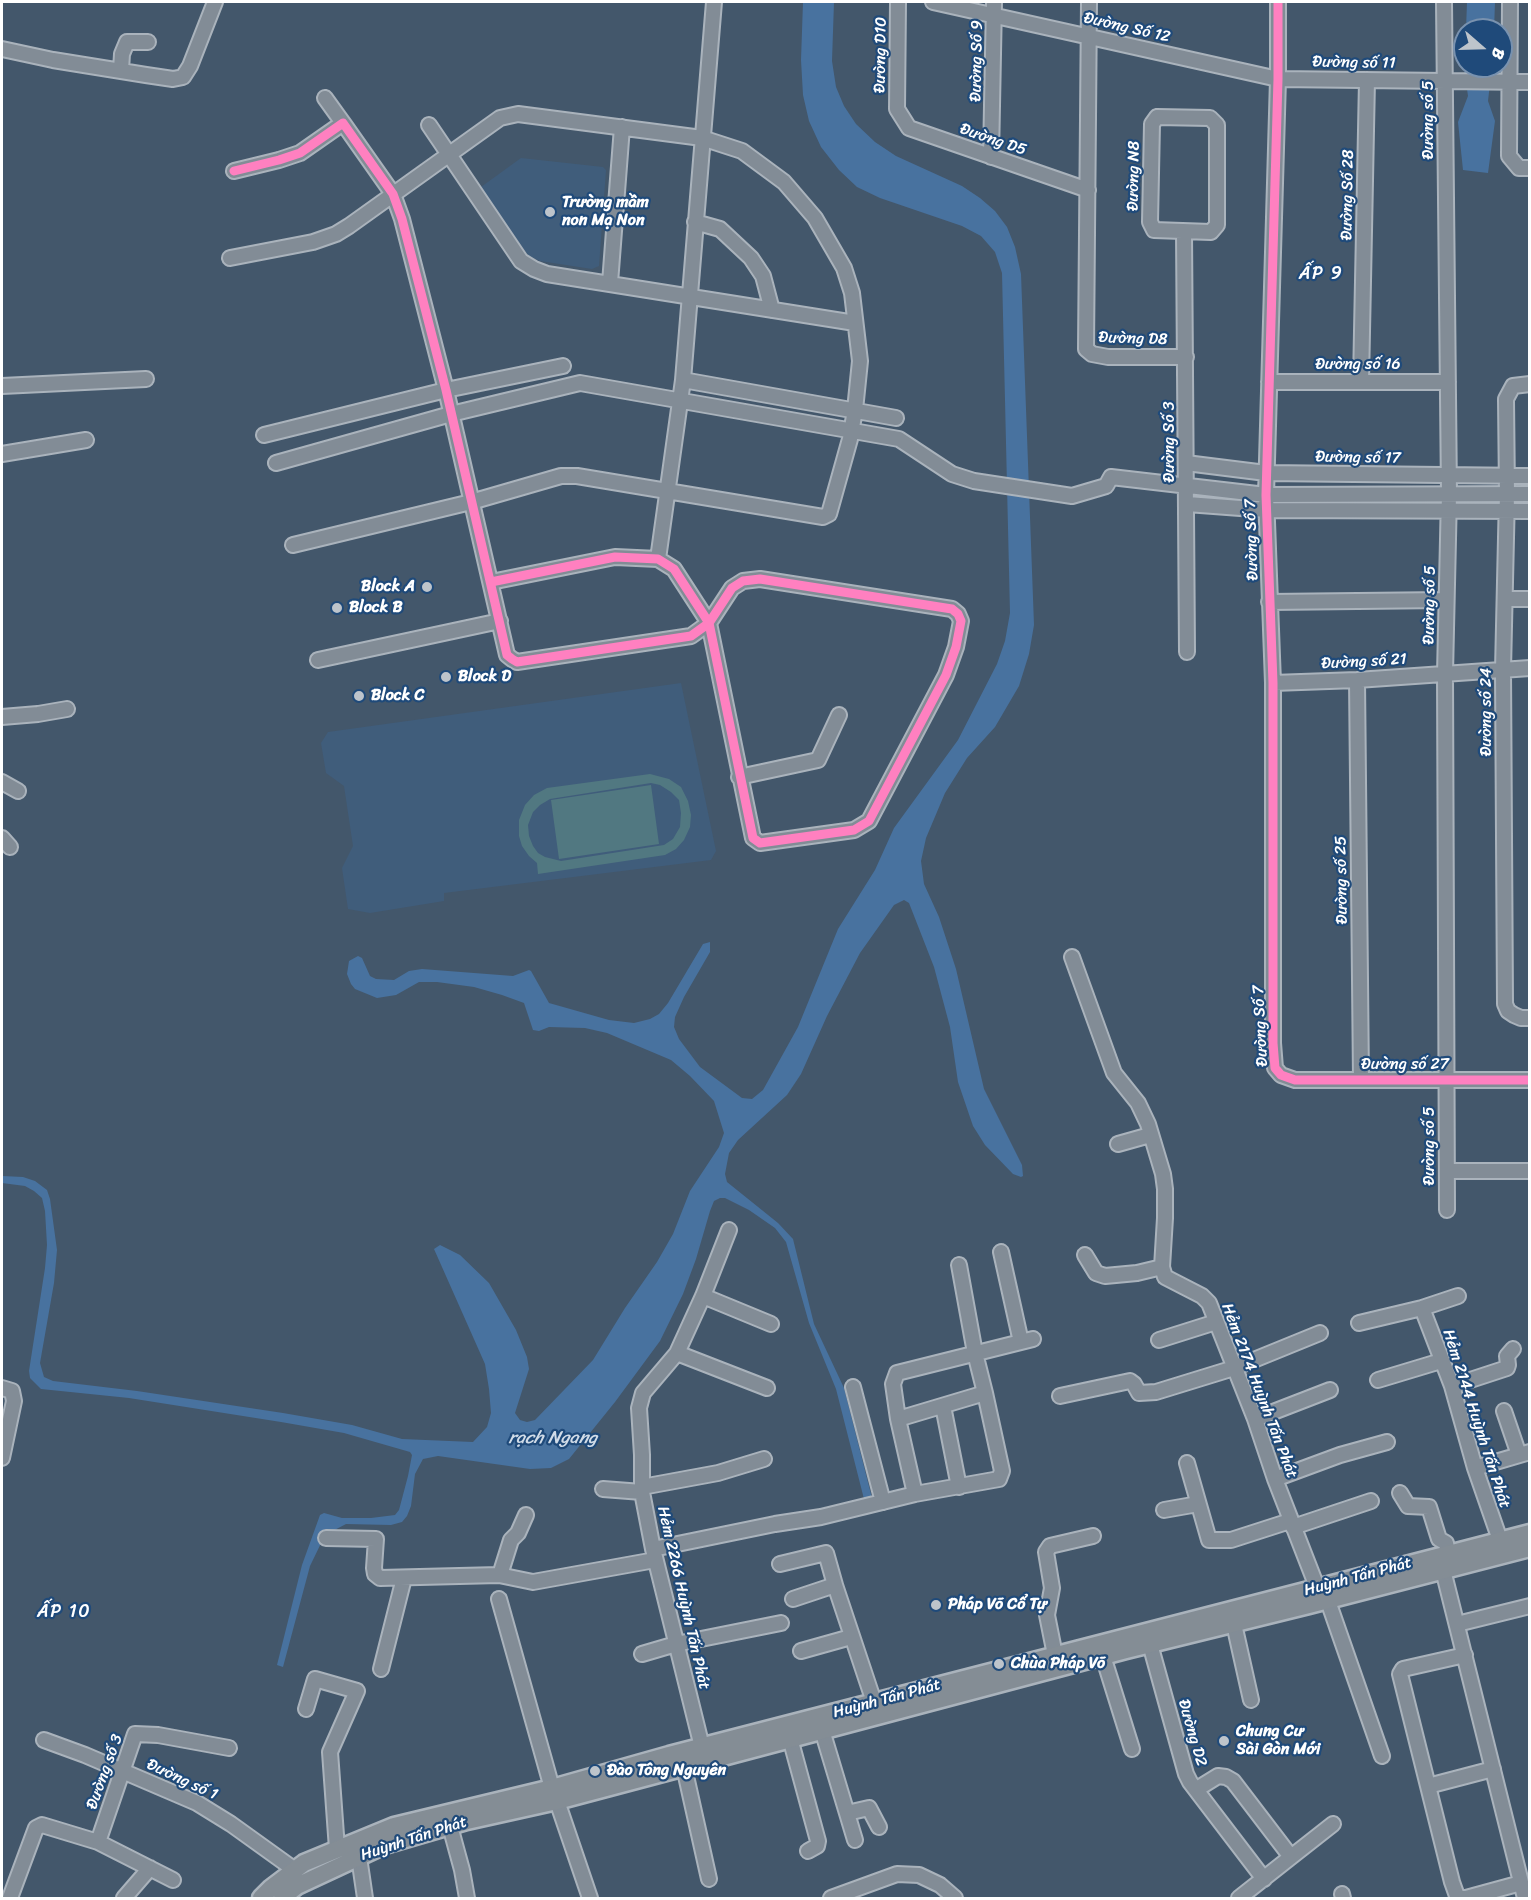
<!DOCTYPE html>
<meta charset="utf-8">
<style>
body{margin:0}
#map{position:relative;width:1531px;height:1900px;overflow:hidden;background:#43576b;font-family:Sriracha,sans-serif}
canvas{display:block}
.frame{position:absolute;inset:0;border:3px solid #fff;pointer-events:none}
.north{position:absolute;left:1453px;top:18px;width:60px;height:60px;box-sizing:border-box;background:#1f4a7a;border:2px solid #7992af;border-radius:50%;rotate:110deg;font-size:16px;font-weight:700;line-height:24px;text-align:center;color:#fff}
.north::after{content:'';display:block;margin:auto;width:21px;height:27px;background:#bdc4cb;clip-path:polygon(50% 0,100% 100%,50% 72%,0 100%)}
</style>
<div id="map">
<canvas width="1531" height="1900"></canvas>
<div class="frame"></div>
<div class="north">B</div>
</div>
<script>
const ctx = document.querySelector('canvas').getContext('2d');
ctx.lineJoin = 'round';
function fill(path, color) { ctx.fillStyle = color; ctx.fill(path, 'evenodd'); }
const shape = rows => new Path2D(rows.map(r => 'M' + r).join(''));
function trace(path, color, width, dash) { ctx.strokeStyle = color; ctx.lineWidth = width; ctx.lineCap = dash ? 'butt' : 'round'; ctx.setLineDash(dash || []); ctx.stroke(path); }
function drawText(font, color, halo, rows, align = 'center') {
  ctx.font = font + ' Sriracha,sans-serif'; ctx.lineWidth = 4.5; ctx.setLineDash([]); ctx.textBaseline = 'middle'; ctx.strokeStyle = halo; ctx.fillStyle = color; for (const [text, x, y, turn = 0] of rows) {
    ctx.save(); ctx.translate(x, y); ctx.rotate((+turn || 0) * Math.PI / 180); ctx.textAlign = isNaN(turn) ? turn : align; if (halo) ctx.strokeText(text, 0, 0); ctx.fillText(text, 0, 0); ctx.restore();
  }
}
fill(shape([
 [521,158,603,167,606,170,599,266,592,269,540,261,529,256,514,237,481,187],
 [681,683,716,851,711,860,444,893,444,901,370,913,348,909,342,868,353,846,344,786,326,773,321,743,328,732]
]), '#405d7b');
fill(shape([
 [650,774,669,779,681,787,688,801,691,815,690,827,684,840,676,849,665,855,538,874,537,863,529,856,522,846,519,836,519,820,525,805,534,795,547,788],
 [651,783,660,785,671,792,679,800,681,813,680,827,673,839,664,845,561,861,545,857,538,853,533,846,529,836,528,825,533,812,540,805,550,799],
 [651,785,659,844,559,859,551,800]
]), '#517881');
fill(shape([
 [803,2,834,2,832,61,836,87,844,106,856,124,875,142,896,156,962,186,980,198,995,211,1007,227,1015,247,1021,274,1034,625,1029,654,1019,686,995,727,967,758,945,793,926,838,921,861,924,884,939,917,956,969,984,1089,1022,1165,1023,1176,1021,1177,1013,1174,985,1145,973,1126,958,1082,950,1027,934,967,909,903,904,900,894,905,860,953,827,1016,801,1074,787,1095,738,1140,729,1153,725,1174,727,1182,778,1223,793,1239,814,1324,844,1388,872,1498,864,1499,836,1389,809,1323,786,1242,775,1228,749,1210,725,1198,720,1198,714,1201,710,1211,696,1259,683,1294,660,1341,615,1402,569,1459,551,1468,530,1469,438,1456,423,1459,415,1474,411,1506,407,1516,402,1522,391,1525,346,1524,325,1535,310,1566,283,1667,277,1665,302,1565,320,1515,324,1513,342,1518,371,1518,395,1515,399,1510,408,1476,412,1455,410,1452,344,1433,281,1422,129,1398,41,1389,30,1378,29,1371,45,1268,47,1245,45,1211,42,1198,34,1191,25,1186,2,1183,2,1176,23,1177,35,1181,47,1190,50,1199,57,1250,54,1283,40,1363,44,1377,53,1381,137,1391,283,1413,352,1425,402,1439,473,1442,487,1427,491,1413,489,1389,485,1364,434,1249,440,1245,460,1255,489,1283,516,1330,527,1357,529,1369,515,1413,520,1420,527,1422,535,1420,593,1360,625,1308,657,1262,673,1234,690,1191,719,1147,724,1133,714,1101,690,1076,671,1060,607,1033,585,1028,549,1027,539,1031,533,1030,524,1003,502,995,474,987,437,982,419,982,396,995,377,998,355,989,351,984,347,974,349,961,358,956,362,958,370,976,376,979,394,980,409,971,422,969,513,976,529,970,531,971,549,1003,609,1020,634,1023,650,1019,659,1014,668,1003,703,944,710,942,710,952,684,997,675,1017,674,1027,679,1039,700,1067,742,1098,752,1099,763,1090,798,1027,838,929,875,870,894,828,958,740,997,664,1005,641,1010,613,1002,273,995,252,981,236,962,226,880,198,857,187,839,170,821,147,809,121,803,95,801,60],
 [1467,2,1495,2,1494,30,1466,30],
 [1465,36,1465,66,1492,66,1488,101,1495,121,1488,173,1463,170,1458,122,1468,96,1463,61]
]), '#48729f');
const minor = shape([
 [898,2,897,109,909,128,1088,190],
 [933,2,1278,79,1530,82],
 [1089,2,1086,349,1092,354,1108,357,1186,357],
 [1278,2,1278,79,1266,495,1273,683,1273,1043,1275,1068,1281,1075,1295,1080,1530,1080],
 [1444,2,1449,494,1445,674,1447,1210],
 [1510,2,1509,156,1519,168,1530,168],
 [2,49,53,60,146,75,173,79,183,77,190,66,215,2],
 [121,70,122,54,127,42,148,42],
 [325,98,343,123],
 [1157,117,1210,118,1217,125,1217,225,1211,232,1154,230,1150,222,1152,124,1157,117],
 [429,125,521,261,534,269,547,274,855,323],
 [991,157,994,2],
 [234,171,279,160,300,153,343,123,393,194,402,219,446,390,507,655,512,659,517,662,691,636,709,623,732,588,743,581,760,579,952,609,958,614,961,621,956,647,946,675,869,821,854,830,760,843,753,838,709,623,674,569,658,559,615,557,491,582],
 [695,222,720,229,751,258,763,276,772,310],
 [1184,232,1187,652],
 [230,258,313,242,336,234,349,226,500,118,518,114,702,138,742,151,784,182,815,218,844,268,852,293,860,361,855,410,850,439,829,514,823,517,577,476,561,476,471,502,293,545],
 [610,283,622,127],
 [683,380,896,418],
 [1269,382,1448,382],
 [1361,382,1367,80],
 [1530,384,1513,386,1506,399,1507,494,1503,670,1505,1004,1508,1011,1514,1015,1521,1018,1530,1018],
 [2,386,146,379],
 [264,435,446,390,563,366],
 [2,454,86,440],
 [276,463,451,414,580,383,899,439,952,474,974,481,1072,496,1106,486,1111,477,1266,495,1530,494],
 [1186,463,1266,473,1530,476],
 [1187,504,1267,510,1530,511],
 [658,559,683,380,714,2],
 [1505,599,1530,599],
 [1269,602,1446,600],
 [318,660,500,621],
 [1357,680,1361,1080],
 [1273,683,1357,680,1530,668],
 [2,717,38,714,67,709],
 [739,777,818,760,839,715],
 [2,782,18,791],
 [2,838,10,847],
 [1072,957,1114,1073,1138,1103,1148,1124,1163,1174,1165,1189,1165,1218,1162,1267,1165,1277,1202,1296,1209,1303,1255,1419,1275,1479,1317,1587],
 [1118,1144,1150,1135],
 [1447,1171,1530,1171],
 [1001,1252,1021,1342],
 [1085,1255,1096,1273,1105,1276,1137,1273,1162,1267],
 [703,1296,771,1324],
 [1422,1308,1452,1386,1475,1468,1500,1540],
 [1359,1323,1422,1308,1458,1296],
 [1159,1340,1216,1322],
 [677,1353,767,1388],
 [1378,1380,1441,1361],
 [1452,1386,1507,1368,1508,1365,1507,1356,1513,1349],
 [853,1387,883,1502],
 [2,1388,12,1391,14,1401,2,1458],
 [1060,1396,1130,1381,1134,1384,1139,1393,1156,1392,1234,1368,1320,1333],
 [943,1406,959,1487],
 [1504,1411,1519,1455],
 [898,1419,985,1393,975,1353,959,1265],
 [1255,1419,1330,1390],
 [1187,1463,1209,1540,1231,1540,1290,1521],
 [1475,1468,1530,1452],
 [1275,1479,1340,1455,1387,1442],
 [642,1487,718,1473,764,1459],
 [603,1489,642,1492],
 [1400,1493,1408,1506,1429,1507,1439,1539,1446,1543,1448,1553],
 [915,1494,898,1419,893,1384,897,1373,1033,1339],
 [1164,1510,1198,1504],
 [1293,1527,1371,1501],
 [326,1538,376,1539,374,1568,375,1574,380,1578,499,1575,533,1582,655,1560],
 [653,1549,775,1524,821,1517,915,1494,999,1479,1002,1471,985,1393],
 [780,1564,826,1553,835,1585],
 [1443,1570,1525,1898],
 [500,1575,511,1540,518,1533,526,1515],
 [499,1599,552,1788],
 [793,1599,835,1585,874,1702],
 [1328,1601,1382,1756],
 [1234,1624,1251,1700],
 [1457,1624,1530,1606],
 [1150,1644,1186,1774,1190,1782,1264,1879],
 [801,1651,851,1637],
 [642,1654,676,1644,781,1623],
 [1055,1655,1047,1615,1052,1588,1046,1552,1050,1546,1093,1536],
 [1465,1655,1403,1669,1400,1674,1452,1882,1457,1896,1460,1898,1466,1898,1521,1883],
 [1103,1656,1132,1749],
 [381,1669,404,1578],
 [306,1709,315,1679,357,1691,330,1752,337,1849],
 [822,1730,855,1840],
 [790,1738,818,1841,817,1846,808,1851],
 [44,1740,85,1755,197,1803,231,1824,295,1870],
 [702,1747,653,1549,642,1492,642,1455,639,1408,643,1393,677,1353,703,1296,729,1230],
 [684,1767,709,1879],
 [1428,1786,1493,1769],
 [1197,1789,1218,1776,1226,1777,1233,1781,1291,1857,1239,1898],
 [557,1801,590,1898],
 [847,1813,869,1808,879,1827],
 [450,1826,462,1870,467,1898],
 [98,1842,135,1734,158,1735,229,1748],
 [359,1857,365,1898],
 [1291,1857,1333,1824],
 [1342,1894,1343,1898],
 [10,1898,36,1828,42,1825,98,1842,173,1880],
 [124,1898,150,1868],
 [831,1898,897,1874,919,1875,940,1885,955,1898]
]);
const major = shape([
 [261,1898,271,1888,304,1863,394,1826,552,1788,669,1755,1530,1533],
 [282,1898,297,1886,385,1845,467,1821,557,1801,1126,1650,1309,1605,1530,1548]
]);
trace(minor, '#aab3bc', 18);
trace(major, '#aab3bc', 21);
trace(minor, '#828c96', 14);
trace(major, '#848d95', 16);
trace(shape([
 [1278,2,1278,79,1266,495,1273,683,1273,1043,1275,1068,1281,1075,1295,1080,1530,1080],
 [234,171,279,160,300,153,343,123,393,194,402,219,446,390,507,655,512,659,517,662,691,636,709,623,732,588,743,581,760,579,952,609,958,614,961,621,956,647,946,675,869,821,854,830,760,843,753,838,709,623,674,569,658,559,615,557,491,582]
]), '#ff80c0', 9);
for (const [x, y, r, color] of [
 [550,212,6,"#bdc4cb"],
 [427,587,6,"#bdc4cb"],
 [337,608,6,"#bdc4cb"],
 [446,677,6,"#bdc4cb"],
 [359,696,6,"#bdc4cb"],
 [936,1605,6,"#bdc4cb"],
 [999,1664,6,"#bdc4cb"],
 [1224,1741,6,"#bdc4cb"],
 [595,1771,6,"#bdc4cb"]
]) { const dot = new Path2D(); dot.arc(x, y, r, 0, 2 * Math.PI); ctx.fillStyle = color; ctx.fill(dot); trace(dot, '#1f4a7a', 2); }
drawText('16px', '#fff', '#1f4a7a', [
 ["Đường Số 12",1127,28,13],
 ["Đường D10",881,55,-89],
 ["Đường Số 9",977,61,-89],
 ["Đường số 11",1354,63,1],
 ["Đường số 5",1429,120,-90],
 ["Đường D5",993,140,19],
 ["Đường N8",1134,176,-89],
 ["Đường Số 28",1348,195,-89],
 ["Đường D8",1133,339,2],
 ["Đường số 16",1358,365],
 ["Đường Số 3",1170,442,-90],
 ["Đường số 17",1358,458,1],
 ["Đường Số 7",1252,540,-92],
 ["Đường số 5",1430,605,-89],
 ["Đường số 21",1364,662,-3],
 ["Đường số 24",1487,712,-90],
 ["Đường số 25",1342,880,-91],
 ["Đường Số 7",1261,1026,-93],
 ["Đường số 27",1405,1065],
 ["Đường số 5",1430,1146,-90],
 ["Hẻm 2174 Huỳnh Tấn Phát",1259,1391,69],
 ["Hẻm 2144 Huỳnh Tấn Phát",1476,1419,72],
 ["Huỳnh Tấn Phát",1358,1577,-15],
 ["Hẻm 2266 Huỳnh Tấn Phát",683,1598,77],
 ["Huỳnh Tấn Phát",887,1699,-15],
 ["Đường D2",1192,1733,74],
 ["Đường số 3",105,1772,-70],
 ["Đường số 1",182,1780,25],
 ["Huỳnh Tấn Phát",414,1839,-18]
]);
drawText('bold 16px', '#fff', '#1f4a7a', [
 ["Trường mầm",562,203],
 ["non Mạ Non",562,221],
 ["Block A",415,587,"right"],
 ["Block B",349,608],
 ["Block D",458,677],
 ["Block C",371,696],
 ["Pháp Võ Cổ Tự",948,1605],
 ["Chùa Pháp Võ",1011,1664],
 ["Chung Cư",1236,1732],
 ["Sài Gòn Mới",1236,1750],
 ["Đào Tông Nguyên",607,1771]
], 'left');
ctx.letterSpacing = '1.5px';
drawText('18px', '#fff', '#1f4a7a', [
 ["ẤP 9",1321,274],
 ["ẤP 10",64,1612]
]);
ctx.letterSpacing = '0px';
drawText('italic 18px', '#d1dce8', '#1f4a7a', [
 ["rạch Ngang",553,1438]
]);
</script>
